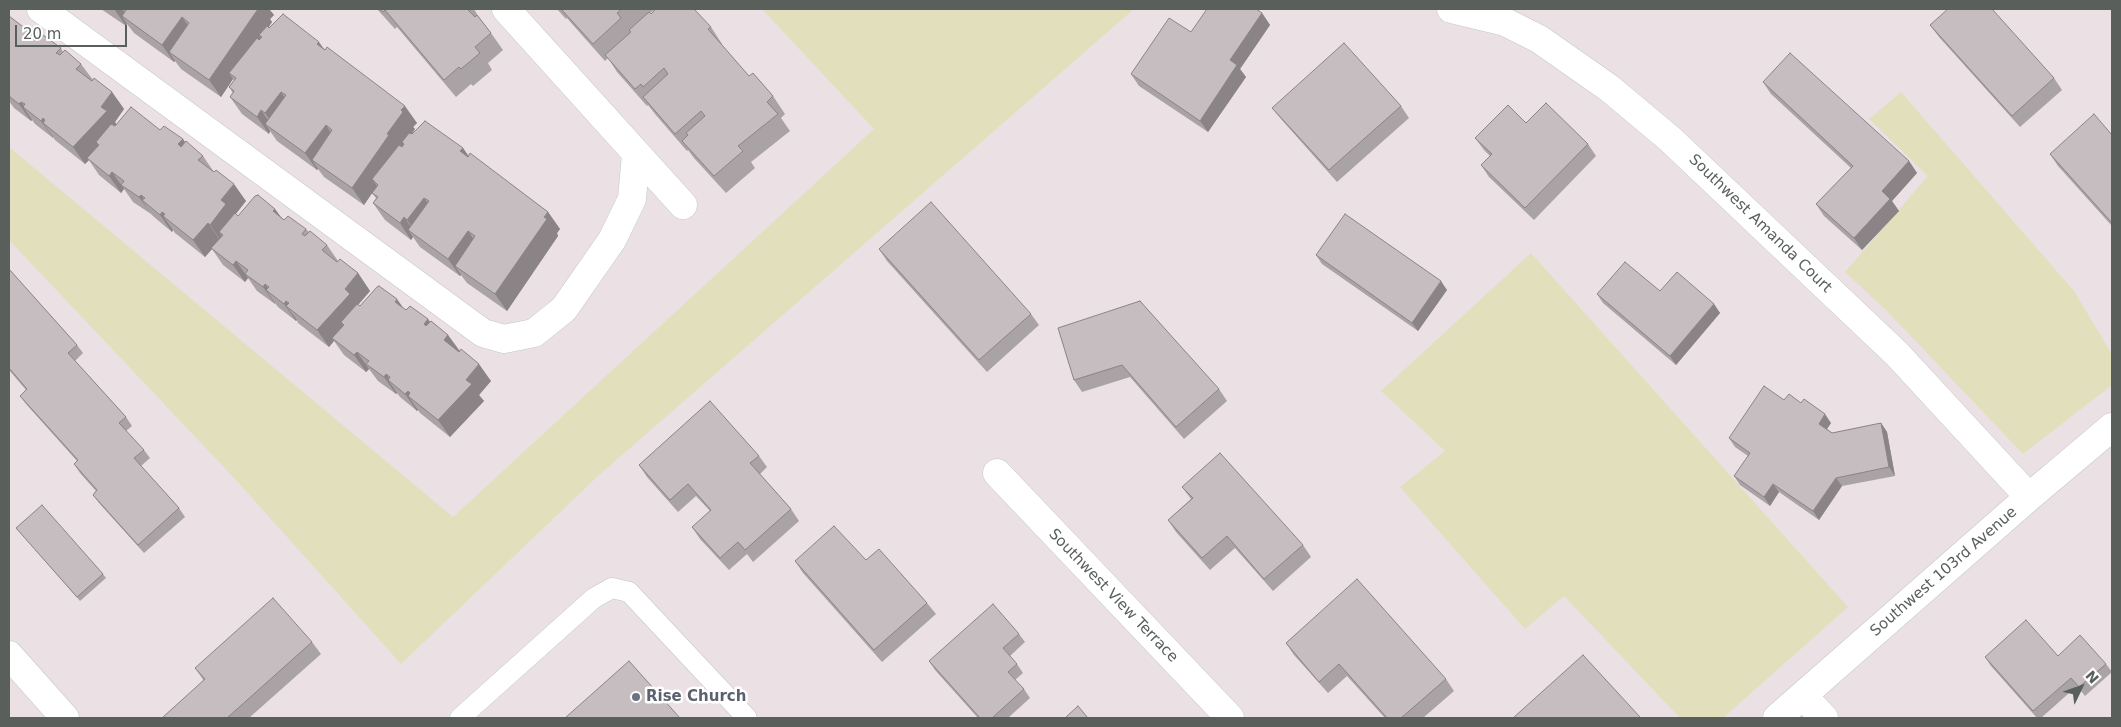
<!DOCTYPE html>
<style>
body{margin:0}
#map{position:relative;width:2121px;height:727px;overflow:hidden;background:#ebe0e4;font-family:"DejaVu Sans",sans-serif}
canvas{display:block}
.frame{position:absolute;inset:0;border:10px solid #59605c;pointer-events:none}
.north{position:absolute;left:2056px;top:662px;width:50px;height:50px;-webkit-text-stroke:4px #fff;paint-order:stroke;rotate:48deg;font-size:14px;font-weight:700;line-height:20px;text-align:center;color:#59605c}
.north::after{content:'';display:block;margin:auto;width:18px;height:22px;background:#59605c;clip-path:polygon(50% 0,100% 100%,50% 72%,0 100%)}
.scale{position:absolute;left:15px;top:25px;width:112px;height:22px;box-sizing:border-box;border:2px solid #59605c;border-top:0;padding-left:6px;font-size:15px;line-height:18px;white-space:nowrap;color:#59605c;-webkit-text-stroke:4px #fff;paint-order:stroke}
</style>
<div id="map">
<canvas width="2121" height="727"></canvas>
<div class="frame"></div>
<div class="north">N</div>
<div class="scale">20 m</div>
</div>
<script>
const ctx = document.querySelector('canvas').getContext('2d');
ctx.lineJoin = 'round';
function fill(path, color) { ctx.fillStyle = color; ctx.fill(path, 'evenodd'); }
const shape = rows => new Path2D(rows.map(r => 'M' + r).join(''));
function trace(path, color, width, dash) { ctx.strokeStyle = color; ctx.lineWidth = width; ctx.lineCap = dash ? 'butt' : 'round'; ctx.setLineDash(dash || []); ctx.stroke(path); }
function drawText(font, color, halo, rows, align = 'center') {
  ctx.font = font + ' "DejaVu Sans",sans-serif'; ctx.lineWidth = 5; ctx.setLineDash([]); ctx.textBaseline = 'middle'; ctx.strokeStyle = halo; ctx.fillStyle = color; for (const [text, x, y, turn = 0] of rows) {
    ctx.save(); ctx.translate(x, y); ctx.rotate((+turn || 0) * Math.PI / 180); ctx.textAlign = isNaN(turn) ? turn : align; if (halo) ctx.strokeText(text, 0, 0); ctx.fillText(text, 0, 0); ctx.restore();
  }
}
fill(shape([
 [762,9,1134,9,598,476,401,664,236,480,9,240,9,147,453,517,874,129],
 [1901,92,2074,291,2112,354,2112,385,2023,454,1886,310,1845,272,1928,176,1869,119],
 [1531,253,1848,607,1723,718,1680,718,1564,596,1525,629,1400,487,1445,451,1381,391]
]), '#e2dfbd');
const service = shape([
 [460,718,594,598,612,588,629,592,747,718]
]);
const minor = shape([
 [41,9,483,333,504,339,534,333,564,309,612,240,632,199,636,154],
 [506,9,683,205],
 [1451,9,1505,22,1539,39,1609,88,1670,139,1897,354,2029,497],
 [997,473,1230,718],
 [9,655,65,718],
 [1803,696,1824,718],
 [1777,718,2029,497,2112,427]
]);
trace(service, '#c2c8c6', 21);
trace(minor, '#c2c8c6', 29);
trace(service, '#fff', 20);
trace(minor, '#fff', 28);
fill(shape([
 [101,9,269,9,274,15,270,19,272,22,268,28,325,50,417,123,413,127,415,129,412,134,463,148,468,156,548,212,560,229,557,233,558,236,507,311,467,283,461,275,460,276,420,247,413,237,411,240,385,220,373,203,376,198,372,193,364,205,324,177,318,169,317,170,277,141,270,131,269,134,242,114,230,97,233,93,229,87,234,80,233,79,221,97,181,69,175,61,174,62,134,33,127,24,126,26],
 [377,9,474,9,478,16,491,33,503,50,488,63,492,70,473,86,471,84,456,97,397,27,395,29],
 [557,9,656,9,650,13,651,14,711,27,722,44,721,45,749,76,773,96,785,114,781,118,790,131,751,162,755,168,726,193,694,158,688,150,687,151,655,114,648,105,647,106,617,72,608,58,605,61,573,25,567,18,566,19],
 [1262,13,1270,25,1240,69,1246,77,1208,132,1139,86,1131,74,1191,32],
 [9,16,39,39,61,48,63,52,81,64,93,80,112,92,124,109,115,122,116,124,160,130,183,139,185,143,203,156,214,172,246,201,236,214,238,216,275,209,281,217,284,220,306,229,309,232,327,245,338,261,358,273,370,291,358,305,360,306,403,308,406,310,428,319,430,323,448,335,460,351,491,381,479,395,484,401,450,437,420,413,418,410,417,411,400,397,397,393,396,394,378,381,369,369,366,372,344,355,334,341,329,347,298,323,297,320,296,321,278,307,275,303,275,304,257,291,248,278,245,282,223,265,212,249,205,257,175,233,173,230,172,232,154,217,151,214,133,202,124,189,121,193,99,175,89,160,85,164,55,140,53,137,53,138,35,124,32,120,31,121,14,108,9,101],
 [1930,25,2054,78,2062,90,2020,127,1939,37],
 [1763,82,1909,161,1917,173,1892,201,1899,211,1862,250,1824,216,1816,204,1851,168,1771,94],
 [1401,106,1409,118,1337,182,1281,119,1272,108],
 [1526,123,1588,144,1596,156,1534,220,1489,177,1481,165,1490,156,1484,150,1475,138],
 [2112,135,2112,226,2058,166,2050,154],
 [879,249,1031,314,1039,325,987,372,887,261],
 [1316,255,1447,290,1418,331,1322,264],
 [9,269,77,345,83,353,75,361,126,417,132,426,126,431,144,450,150,458,141,466,179,508,185,517,144,553,99,503,93,495,96,491,80,473,74,464,77,461,26,404,20,396,26,390,9,370],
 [1660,291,1714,304,1720,313,1676,365,1603,303,1597,294],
 [1058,328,1219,389,1227,401,1184,439,1130,377,1082,392,1074,380],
 [1784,400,1831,423,1827,429,1832,433,1881,423,1887,432,1895,476,1842,486,1819,520,1779,492,1770,506,1740,485,1734,476,1748,456,1735,447,1729,438],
 [759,456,767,467,760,474,791,509,799,521,753,562,747,554,729,570,700,539,692,527,710,511,696,496,678,512,647,477,639,465],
 [1182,487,1303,545,1311,557,1273,591,1235,548,1210,570,1176,532,1168,520,1191,499],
 [16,528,103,574,106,578,80,601],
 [866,560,927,603,936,614,882,662,803,573,795,561],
 [1019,634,1025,642,1010,656,1017,664,1023,673,1015,680,1024,689,1030,698,1008,718,978,718,935,670,929,661],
 [312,642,321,654,249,718,162,718,204,681,195,668],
 [1286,643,1446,679,1454,691,1423,718,1385,718,1347,676,1328,693,1294,655],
 [1985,657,2106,664,2112,672,2085,696,2077,686,2041,718,2037,718,1991,666]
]), '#aaa3a5');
fill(shape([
 [114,9,122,9,130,20,122,16,127,24,126,26],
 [258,9,269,9,274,15,270,19,272,22,262,37,259,35,261,38,229,73,233,79,221,97,209,80],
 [1262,13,1270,25,1240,69,1246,77,1208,132,1200,121,1230,60],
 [182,17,194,34,169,52,175,61,174,62,162,45],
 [319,42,331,59,317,44],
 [112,92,124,109,115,122,119,128,99,145,96,142,100,148,87,158,89,160,85,164,73,147],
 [281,92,292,109,277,130,265,113],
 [21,102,28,111,23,107,32,120,31,121,19,104],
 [405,106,417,123,413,127,415,129,404,144,402,142,404,145,372,179,377,186,364,205,352,188,401,110],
 [261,110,273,127,265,124,270,131,269,134,257,117],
 [43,118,50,129,43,123,53,137,53,138,41,121],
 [326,125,337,142,312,160,318,169,317,170,305,153],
 [183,139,194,156,178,144],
 [463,148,475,165,460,151],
 [1909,161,1917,173,1892,201,1899,211,1862,250,1854,238,1882,191],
 [112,172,124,189,121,193,109,176],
 [234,184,246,201,234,216,223,235,219,232,224,239,222,242,210,225,221,200],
 [141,195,149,206,142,200,151,214,139,197],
 [424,198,436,215,419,237,407,220],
 [275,209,287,226,273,211],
 [162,212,169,221,163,216,173,230,172,232,160,215],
 [548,212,560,229,557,233,558,236,507,311,495,294],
 [404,217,416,234,408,230,413,237,411,240,400,223],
 [208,223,220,240,205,257,193,240],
 [468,231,480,248,455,266,461,275,460,276,448,259],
 [236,261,248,278,245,282,233,265],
 [358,273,370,291,358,305,344,325,341,322,345,329,332,338,334,341,329,347,317,330,345,289],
 [1441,281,1447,290,1418,331,1412,323],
 [265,284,273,295,266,290,275,303,275,304,263,287],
 [397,299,409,316,395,302],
 [286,301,294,312,286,306,297,320,296,321,284,304],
 [1714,304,1720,313,1676,365,1670,356],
 [428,319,440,336,424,324],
 [448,335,460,352,456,357,444,340],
 [357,352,369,369,366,372,354,355],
 [479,364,491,381,479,395,484,401,450,437,438,420,466,380],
 [386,374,393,384,388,380,397,393,396,394,384,377],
 [408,391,415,402,408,396,418,410,417,411,405,394],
 [1825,414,1831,423,1825,432,1819,424],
 [1881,423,1887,432,1895,476,1889,467],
 [1836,478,1842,486,1819,520,1813,511],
 [1773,484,1779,492,1770,506,1764,497]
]), '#8b8486');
const building = shape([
 [127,9,258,9,209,80,169,52,189,23,182,17,162,45,122,16,127,9],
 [380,9,467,9,475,17,477,15,491,33,475,47,480,53,461,69,459,67,444,80,385,10,383,12,380,9],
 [561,9,622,9,617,13,621,18,593,44,561,9],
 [656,9,682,9,682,10,683,9,694,9,711,27,708,29,749,76,753,73,773,96,767,102,778,114,738,146,743,151,714,176,682,141,688,135,686,133,705,116,701,111,675,134,643,97,668,74,664,68,643,87,641,84,635,89,605,55,631,32,629,30,649,12,651,14,656,9],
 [1207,9,1256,9,1262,13,1230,60,1237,65,1200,121,1131,74,1169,18,1191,32,1207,9],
 [1948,9,1992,9,2054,78,2012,116,1930,25,1948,9],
 [283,14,319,42,317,44,325,50,327,47,405,106,401,110,403,112,387,134,389,135,352,188,312,160,332,130,326,125,305,153,265,124,286,95,281,92,265,113,261,110,257,117,230,97,234,91,229,87,236,78,229,73,257,38,259,40,262,37,259,35,267,26,269,28,283,14],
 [9,16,39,39,43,35,61,48,56,53,60,55,65,50,81,64,76,69,92,81,94,78,112,92,101,107,107,111,73,147,43,123,45,120,43,118,41,121,23,107,25,104,21,102,19,104,9,96,9,16],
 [1344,43,1401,106,1329,170,1272,108,1344,43],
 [1790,53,1909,161,1882,191,1890,199,1854,238,1816,204,1853,166,1763,82,1790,53],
 [1546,103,1588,144,1525,208,1481,165,1492,154,1475,138,1508,105,1526,123,1546,103],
 [131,107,160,130,164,126,183,139,178,144,181,147,186,141,203,156,198,160,214,172,216,170,234,184,221,200,226,204,210,225,208,223,193,240,163,216,165,214,162,212,160,215,142,200,145,198,141,195,139,197,121,185,124,181,112,172,109,176,87,158,99,145,96,142,111,124,115,126,131,107],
 [2094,114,2112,135,2112,223,2050,154,2094,114],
 [425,121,463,148,460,151,468,157,470,153,548,212,544,217,547,219,495,294,455,266,475,236,468,231,448,259,408,230,429,201,424,198,407,220,404,217,400,223,373,203,378,197,372,193,378,185,372,179,399,145,402,147,404,144,402,142,409,133,412,134,425,121],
 [258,195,275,209,273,211,284,220,288,216,306,229,302,234,305,236,310,231,327,245,322,250,337,262,340,259,358,273,345,289,350,294,317,330,286,306,289,303,286,301,284,304,266,290,269,287,265,284,263,287,245,274,248,270,236,261,233,265,211,248,223,235,219,232,235,213,238,216,255,196,258,195],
 [931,202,1031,314,979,360,879,249,931,202],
 [1345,214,1441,281,1412,323,1316,255,1345,214],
 [1625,262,1660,291,1677,272,1714,304,1670,356,1597,294,1625,262],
 [9,269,77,345,68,353,126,417,119,423,144,450,134,458,179,508,138,545,93,495,97,490,74,464,78,460,20,396,27,389,9,368,9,269],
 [379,286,397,299,395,302,406,310,410,306,428,319,424,324,426,326,431,321,448,335,444,340,459,352,461,349,479,364,466,380,472,384,438,420,408,396,410,393,408,391,405,394,388,380,390,377,386,374,384,377,366,364,369,361,357,352,354,355,332,338,344,325,341,322,357,304,360,306,377,287,379,286],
 [1140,301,1219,389,1176,427,1122,365,1074,380,1058,328,1140,301],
 [1764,386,1784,400,1789,394,1801,403,1804,399,1825,414,1819,424,1832,433,1881,423,1889,467,1836,478,1813,511,1773,484,1764,497,1734,476,1750,453,1729,438,1764,386],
 [710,401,759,456,750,463,791,509,745,550,738,542,720,558,692,527,711,510,688,484,670,500,639,465,710,401],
 [1220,453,1303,545,1264,579,1227,536,1202,558,1168,520,1193,498,1182,487,1220,453],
 [42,505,103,574,77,597,16,528,42,505],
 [834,526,866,560,879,549,927,603,874,650,795,561,834,526],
 [1357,579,1446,679,1401,718,1387,718,1339,664,1319,682,1286,643,1357,579],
 [273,598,312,642,227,718,162,718,205,679,195,668,273,598],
 [993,604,1019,634,1003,648,1017,664,1008,672,1024,689,992,718,980,718,929,661,993,604],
 [2026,620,2058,656,2080,635,2106,664,2079,687,2071,678,2033,711,1985,657,2026,620],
 [1583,655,1640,717,1639,718,1513,718,1583,655],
 [629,661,680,718,565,718,629,661],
 [1078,706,1088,718,1065,718,1078,706]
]);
fill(building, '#c6bdc0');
trace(building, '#8b8486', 1);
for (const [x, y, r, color] of [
 [636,697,5,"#6b7280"]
]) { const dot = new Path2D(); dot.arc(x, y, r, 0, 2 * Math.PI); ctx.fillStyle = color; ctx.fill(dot); trace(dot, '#fff', 2); }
drawText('15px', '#59605c', '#fff', [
 ["Southwest Amanda Court",1760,224,44],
 ["Southwest 103rd Avenue",1944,572,-41],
 ["Southwest View Terrace",1113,596,46]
]);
drawText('bold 15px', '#5b616d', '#fff', [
 ["Rise Church",646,697]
], 'left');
</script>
